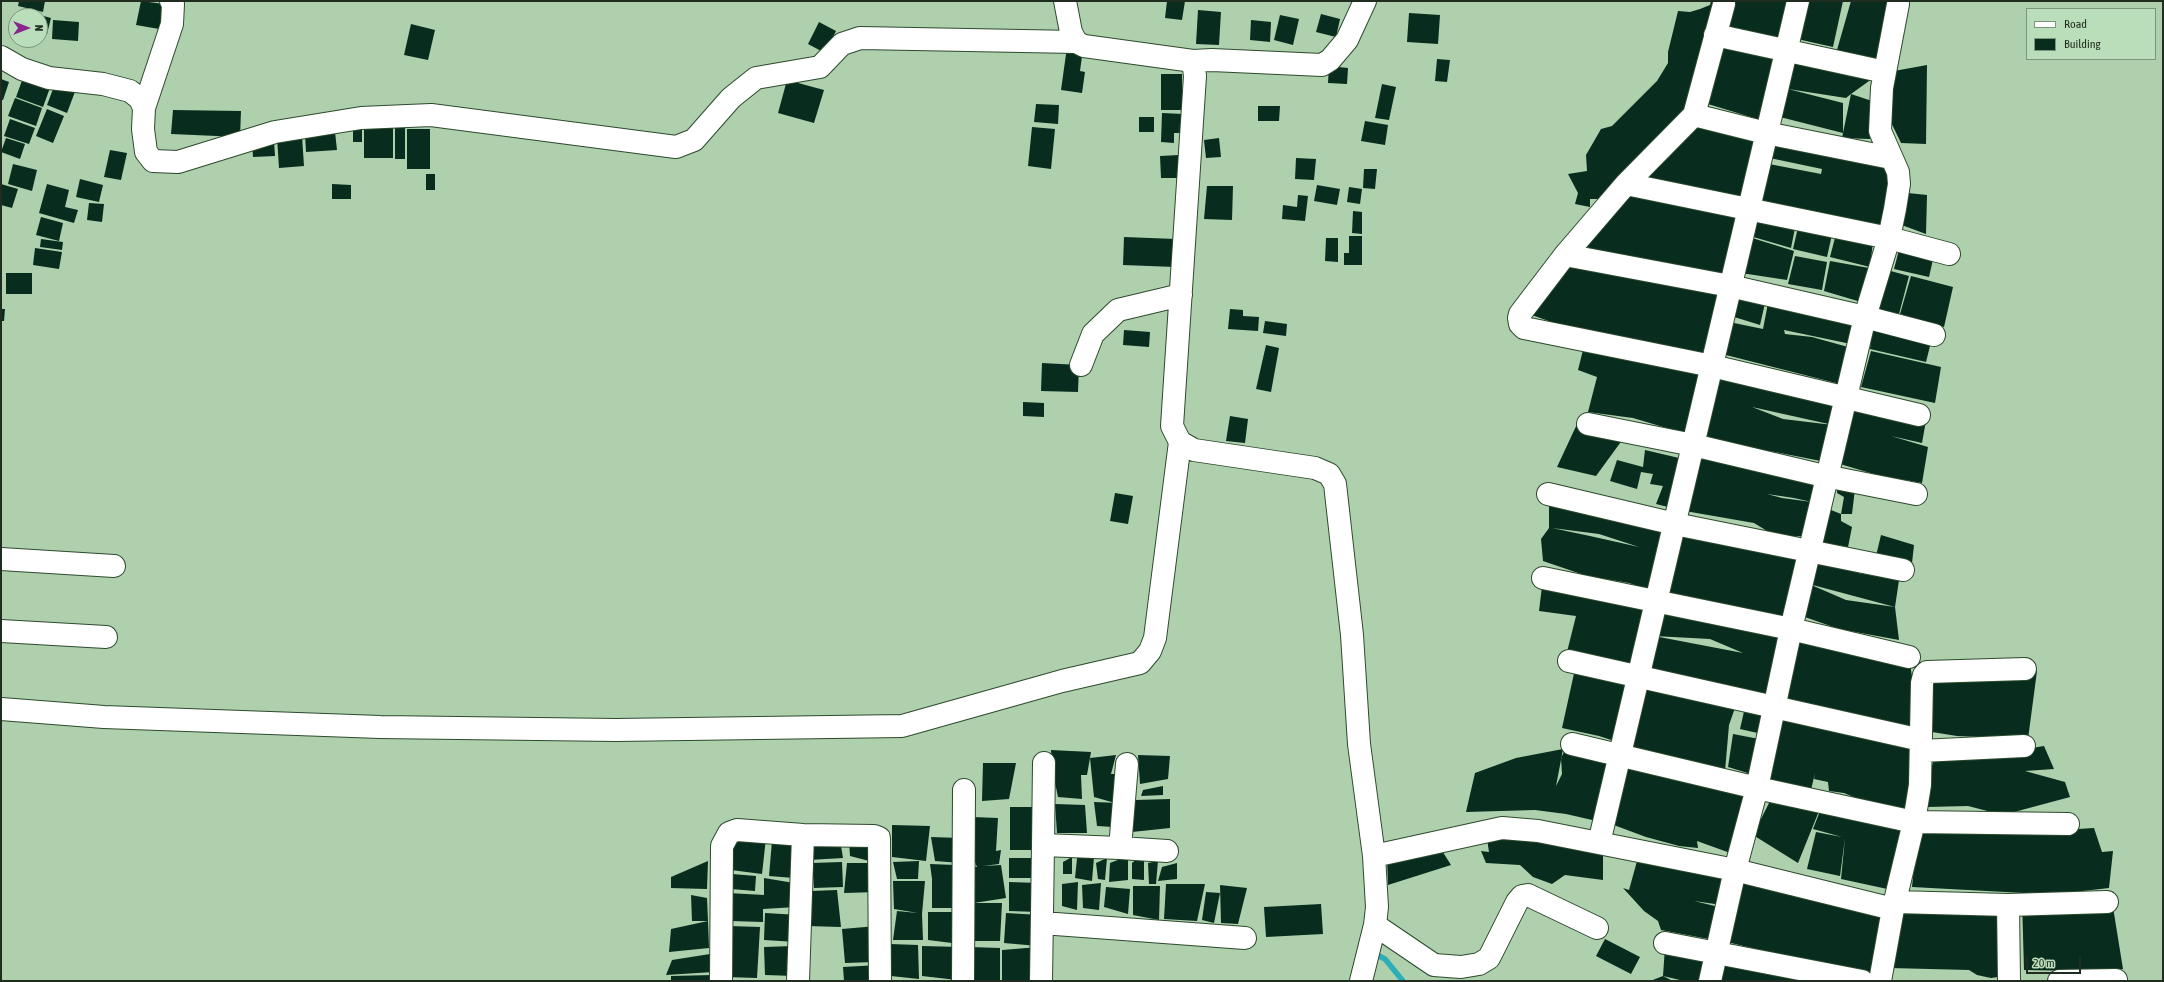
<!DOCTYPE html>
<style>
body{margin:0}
#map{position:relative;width:2164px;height:982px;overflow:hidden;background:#aed0ad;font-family:"Asap Condensed",sans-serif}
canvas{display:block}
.frame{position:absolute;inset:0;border:2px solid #1f2c1f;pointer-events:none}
.legend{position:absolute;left:2026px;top:8px;width:130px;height:52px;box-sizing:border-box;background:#baddba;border:1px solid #7c967c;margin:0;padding:5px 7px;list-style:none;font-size:12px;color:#1f2c1f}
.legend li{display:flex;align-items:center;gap:8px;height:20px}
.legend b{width:20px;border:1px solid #7c967c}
.north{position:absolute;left:8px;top:8px;width:40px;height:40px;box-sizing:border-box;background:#baddba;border:1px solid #7c967c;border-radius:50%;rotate:90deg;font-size:11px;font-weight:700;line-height:16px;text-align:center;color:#1f2c1f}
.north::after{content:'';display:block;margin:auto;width:14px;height:18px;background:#87268f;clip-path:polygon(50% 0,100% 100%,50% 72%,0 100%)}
.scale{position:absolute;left:2026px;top:956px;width:55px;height:18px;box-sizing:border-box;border:2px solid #1f2c1f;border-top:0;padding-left:5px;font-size:12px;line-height:14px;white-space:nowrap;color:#1f2c1f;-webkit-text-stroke:3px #baddba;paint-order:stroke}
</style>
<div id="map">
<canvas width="2164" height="982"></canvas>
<div class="frame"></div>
<ul class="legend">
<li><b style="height:5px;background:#fff"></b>Road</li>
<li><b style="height:11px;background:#082c1e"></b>Building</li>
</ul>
<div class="north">N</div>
<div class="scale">20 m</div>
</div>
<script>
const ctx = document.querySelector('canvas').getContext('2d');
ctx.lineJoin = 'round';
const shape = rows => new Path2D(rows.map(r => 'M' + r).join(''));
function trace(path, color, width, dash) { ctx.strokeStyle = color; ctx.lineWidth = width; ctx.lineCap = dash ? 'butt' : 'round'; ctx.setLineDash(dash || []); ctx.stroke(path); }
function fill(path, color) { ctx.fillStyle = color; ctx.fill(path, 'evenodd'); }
trace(shape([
 [1373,953,1385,959,1403,981]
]), '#2caeba', 5.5);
fill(shape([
 [19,1,45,1,43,12,18,6],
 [141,1,164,4,159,29,136,25],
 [1167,1,1185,1,1182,20,1165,18],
 [1711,1,1718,1,1694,115,1760,132,1744,198,1616,182,1599,199,1590,199,1590,207,1575,204,1578,193,1568,174,1587,171,1586,155,1601,129,1612,126,1657,81,1668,63,1668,52,1678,11,1690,12,1700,9,1710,5],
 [1729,1,1791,1,1787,43,1724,27],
 [1808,1,1843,1,1833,47,1797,39],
 [1851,1,1892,1,1882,63,1837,50],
 [1198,10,1221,12,1219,45,1196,44],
 [32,13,51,18,47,34,40,32,40,16,32,16],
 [1409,13,1440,15,1438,44,1407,42],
 [1321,14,1340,19,1336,37,1316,32],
 [1280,15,1299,19,1293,45,1274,40],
 [53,20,79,22,78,41,52,39],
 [1251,20,1271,22,1270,42,1250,40],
 [819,22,836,31,825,53,808,44],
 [411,24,435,30,428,60,404,55],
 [1726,38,1780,50,1764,121,1698,101],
 [1067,47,1083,49,1080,71,1085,72,1082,93,1061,90],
 [1437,59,1450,60,1447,82,1435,81],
 [1792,60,1876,76,1851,94,1872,101,1870,139,1842,138,1843,133,1780,117],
 [1788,89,1846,98,1851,94,1843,133,1843,103],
 [1927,65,1926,144,1901,143,1889,118,1894,71],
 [1329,66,1348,68,1347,84,1328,83],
 [1161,74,1182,74,1182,110,1161,110],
 [24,75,51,85,43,107,16,97],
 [1,79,9,82,3,100,1,100],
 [787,80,824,90,814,123,778,113],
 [56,81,76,89,67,113,47,105],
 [1382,84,1396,87,1389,120,1375,118],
 [15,98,42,108,36,126,8,116],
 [1036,104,1059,105,1058,124,1034,122],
 [1258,106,1280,106,1279,121,1258,121],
 [47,109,64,116,53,143,36,136],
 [173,110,241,111,240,137,171,134],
 [1162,113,1183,114,1183,133,1174,133,1174,143,1161,142],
 [1139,117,1154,117,1154,132,1139,132],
 [10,119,35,128,29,144,4,136],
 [1365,121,1388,125,1385,145,1361,141],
 [353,122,362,122,362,142,353,142],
 [364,124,393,124,393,158,364,158],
 [395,126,405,126,405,159,395,159],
 [1032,127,1055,129,1051,169,1028,166],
 [407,129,430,129,430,169,407,169],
 [335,132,337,150,306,152,305,134],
 [1773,134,1891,158,1886,229,1761,201,1769,164,1821,174,1822,169,1765,157],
 [302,136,304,166,279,168,277,137],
 [6,138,25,144,20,159,1,152],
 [1219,138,1221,157,1206,158,1204,140],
 [274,140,275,156,253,157,252,141],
 [110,150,127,153,121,180,104,177],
 [1179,155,1180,178,1161,178,1160,156],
 [1296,158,1316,159,1314,180,1295,179],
 [13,164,37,170,32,191,8,184],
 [1364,169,1377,169,1375,189,1363,188],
 [426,174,435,174,435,190,426,190],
 [80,179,103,185,99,202,76,197],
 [1,184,18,189,12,208,1,205],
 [47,184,69,190,65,207,78,210,74,223,39,213],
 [332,184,351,185,351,199,332,199],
 [1317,185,1340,189,1337,205,1314,201],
 [1207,186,1233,186,1232,220,1204,219],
 [1632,186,1748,210,1732,281,1665,274,1575,243],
 [1349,187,1362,189,1360,204,1347,202],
 [1908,193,1927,195,1926,234,1899,224],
 [1298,195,1308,196,1305,221,1282,219,1283,205,1297,207],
 [89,203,104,204,102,222,87,220],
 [1353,211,1362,212,1362,234,1352,233],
 [1756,214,1796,223,1791,248,1750,236],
 [41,217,63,223,59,241,36,235],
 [1799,223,1833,230,1827,257,1793,249],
 [1836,234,1873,242,1870,267,1830,257],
 [1349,236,1362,236,1362,265,1344,265,1344,253,1349,253],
 [1124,237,1176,239,1175,267,1123,265],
 [1749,237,1794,251,1787,280,1741,273],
 [1326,238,1338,238,1338,262,1325,261],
 [41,239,63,242,62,250,40,247],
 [35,248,62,252,59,269,33,265],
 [1899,250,1934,255,1929,277,1894,269],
 [1795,256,1827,262,1822,290,1788,284],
 [1567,259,1725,289,1711,357,1675,350,1650,342,1609,339,1580,332,1526,313],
 [1830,261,1869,268,1861,302,1824,291],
 [1887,270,1909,276,1899,314,1874,308],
 [6,273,32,273,32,294,6,294],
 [1911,276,1953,287,1944,327,1900,314],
 [1739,294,1766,299,1760,325,1731,316],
 [1769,298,1855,318,1851,344,1784,330,1785,334,1812,337,1848,347,1844,385,1722,354,1734,323,1763,329],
 [1,309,5,309,4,321,1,321],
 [1230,309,1243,310,1243,316,1259,317,1258,331,1228,329],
 [1265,321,1287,324,1286,336,1263,333],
 [1873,321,1932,338,1926,362,1870,349],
 [1124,330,1150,332,1149,347,1123,345],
 [1266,345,1279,348,1271,392,1256,389],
 [1584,346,1705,369,1690,435,1633,418,1588,412,1597,377,1578,370],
 [1871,351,1941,367,1935,403,1861,387],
 [1042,363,1079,365,1078,392,1041,391],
 [1715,374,1837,401,1833,425,1752,407,1783,419,1833,425,1826,462,1775,452,1738,447,1701,434],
 [1023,402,1044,403,1044,417,1023,416],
 [1849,406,1927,415,1922,443,1891,436,1928,447,1922,483,1877,475,1840,464],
 [1230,416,1248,419,1245,443,1226,441],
 [1578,422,1623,439,1596,476,1557,467],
 [1645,450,1679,458,1668,507,1656,504,1663,486,1650,484,1653,474,1641,472,1637,489,1610,481,1617,460,1643,467],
 [1700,452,1820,475,1806,536,1777,537,1754,523,1685,511],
 [1767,494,1794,498,1812,502,1782,498],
 [1838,479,1855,489,1852,514,1841,514,1841,521,1852,527,1848,547,1820,542,1831,510,1841,514,1844,497,1837,493],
 [1115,493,1133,496,1128,524,1110,521],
 [1549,501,1675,524,1652,591,1629,583,1587,576,1543,561,1541,539,1549,528],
 [1552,528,1599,534,1639,547,1590,536],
 [1680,530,1803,556,1787,620,1667,594],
 [1881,535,1914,545,1912,563,1876,556],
 [1815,558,1858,573,1899,580,1895,607,1899,640,1839,629,1802,616,1809,584,1846,600,1895,607,1809,584],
 [1543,578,1656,601,1640,665,1567,652,1576,616,1539,611],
 [1662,602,1784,633,1766,698,1730,686,1680,677,1640,665,1654,636,1743,653,1710,639,1654,636],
 [1798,636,1909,657,1915,696,1914,730,1786,698],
 [1575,669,1637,678,1736,705,1729,725,1725,771,1673,760,1599,736,1562,728],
 [2007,669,2037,671,2028,739,1957,736,1932,732,1930,702,1935,671],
 [1746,703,1768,709,1762,734,1740,729],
 [1776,709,1919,742,1914,812,1861,800,1844,793,1829,791,1828,782,1814,779,1815,773,1811,790,1760,782],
 [1733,734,1759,739,1754,775,1728,767],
 [2044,746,2054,769,2025,771,2065,782,2070,797,2003,815,1968,806,1927,807,1929,775,1936,753,1996,754],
 [1563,749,1561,760,1556,786,1562,774,1561,758,1565,750,1617,756,1601,822,1566,814,1535,810,1466,812,1475,773,1516,758],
 [1051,750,1091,752,1087,775,1081,775,1082,799,1058,797,1053,773],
 [1116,755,1111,774,1118,774,1115,803,1094,797,1090,758],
 [1138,755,1170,756,1168,779,1140,784],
 [1627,755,1748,782,1733,854,1697,841,1698,848,1679,846,1646,837,1611,824],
 [983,763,1016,763,1009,799,982,801],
 [1163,786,1163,795,1141,796,1143,790],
 [1776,789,1819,811,1798,863,1753,835],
 [1825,798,1910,823,1892,890,1841,879,1845,838,1840,876,1807,869,1816,832,1842,837,1813,829],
 [1170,799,1170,828,1132,832,1135,800],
 [1094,802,1119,803,1113,827,1097,826],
 [1055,804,1085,805,1087,833,1057,833],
 [1010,807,1036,807,1036,850,1010,850],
 [972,817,998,818,996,851,1001,850,999,864,983,866,1001,865,1006,898,974,903,1002,903,1000,941,970,941,972,867,977,867,971,853],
 [1914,822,2044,823,2078,829,2094,828,2102,852,2113,851,2109,888,2074,892,2024,893,1912,887,1915,857],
 [892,825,930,826,926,861,892,857],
 [1486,832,1603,848,1603,880,1565,875,1552,884,1533,877,1520,865,1486,863,1481,851,1489,852],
 [735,834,766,838,762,874,731,870],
 [931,837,960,838,961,863,935,861],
 [812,838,840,840,843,858,809,860],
 [877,839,877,863,850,856,849,840],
 [772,841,797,843,794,878,769,876],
 [1439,846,1451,865,1388,885,1387,857],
 [1078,849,1094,857,1092,881,1075,878],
 [1144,853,1144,880,1132,879,1132,863],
 [1639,854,1728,875,1722,905,1694,901,1723,908,1714,940,1661,930,1658,921,1644,911,1623,888,1629,890],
 [1128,856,1128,880,1109,882,1110,863],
 [1072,857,1072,874,1063,874,1063,862],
 [1009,858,1035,858,1035,878,1009,878],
 [1107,858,1105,880,1098,879,1096,863],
 [708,861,707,889,671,888,671,877],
 [919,861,918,879,897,879,893,862],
 [1158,861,1156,884,1149,884,1148,863],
 [842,862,843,887,814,888,812,863],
 [847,863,877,863,877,892,844,893],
 [1177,863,1177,879,1158,881,1162,867],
 [930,864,955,865,957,908,932,908,932,879],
 [732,874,756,876,755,891,731,889],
 [1743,875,1887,911,1874,978,1723,941],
 [764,878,794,883,796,907,763,909,763,922,731,921,728,893,764,895],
 [893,881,925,881,922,914,923,940,893,940,897,911,918,913,894,909],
 [1009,882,1039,883,1038,912,1009,911],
 [1078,882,1077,910,1062,906,1062,884],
 [1101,883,1099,910,1083,908,1082,885],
 [1166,884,1205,884,1197,921,1164,919],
 [1220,885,1247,888,1238,924,1221,923],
 [1133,886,1160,886,1159,920,1133,915],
 [1106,887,1130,889,1128,914,1104,907],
 [837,890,841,927,807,926,811,891],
 [1206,892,1220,893,1214,923,1202,920],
 [691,895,707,898,708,921,692,921],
 [2022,899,2112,901,2123,969,2084,971,2024,970],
 [1906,903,2008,905,2005,976,1991,978,1977,975,1969,970,1890,968],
 [1321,904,1323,934,1266,937,1264,907],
 [928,912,960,912,960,944,928,940],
 [765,913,799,915,797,942,764,940],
 [1006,913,1040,915,1038,946,1004,943],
 [708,921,709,948,669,952,671,929],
 [729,926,760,927,757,978,726,977],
 [877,926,874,962,845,963,842,929],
 [1605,939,1640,957,1631,974,1596,956],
 [890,944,918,945,919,979,891,976],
 [794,946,794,976,765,975,764,947],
 [922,946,960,947,957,980,922,976],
 [970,947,1000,948,1000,981,971,981],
 [1039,947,1036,981,1002,981,1002,950],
 [1665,947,1710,954,1704,981,1684,981,1663,976],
 [710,954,713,972,666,975,672,960],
 [1723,957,1837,981,1716,981],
 [879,965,878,981,844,981,843,967],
 [713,975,713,981,671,981,671,976],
 [1663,976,1673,981,1650,981]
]), '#082c1e');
const minor = shape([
 [1065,1,1071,32,1076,42],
 [1724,4,1694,115,1626,184,1565,255,1520,314,1519,318,1520,324,1524,328,1712,366,1919,415],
 [1715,35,1885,72],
 [1,57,22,69,49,78,103,84,130,91,140,99,144,108,143,129,146,152,153,161,178,162,275,132,361,118,431,115,676,147,694,140,731,98,756,78,820,67,842,44,860,38,1076,42,1084,46,1193,61,1195,76,1172,426,1180,442,1194,450,1315,468,1329,474,1335,484,1352,635,1359,744,1374,856],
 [1193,61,1212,60,1322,65,1330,60,1347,40,1365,1],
 [144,108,172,24,173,4,171,1],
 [1694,115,1766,133,1891,158],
 [1626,184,1889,238,1949,254],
 [1565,255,1730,286,1865,317,1934,335],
 [1081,365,1093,334,1118,310,1181,295],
 [1588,424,1693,445,1820,475,1916,494],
 [1548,494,1675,524,1903,570],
 [1,559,114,566],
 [1543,578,1791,629,1909,657],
 [1,631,106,637],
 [1569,661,1921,740],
 [1,709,104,717,380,727,616,730,902,726,1062,681,1140,663,1150,651,1155,638,1180,442],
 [1572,744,1757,788,1914,822,2068,824],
 [1921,751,2024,746],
 [1599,843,1798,1],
 [1043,845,1044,763],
 [1120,848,1167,851],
 [1895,902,2008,905,2107,902],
 [2008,905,2009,981],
 [1893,909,1914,822,1920,785,1922,683,1924,675,1927,672,2025,669],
 [1042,923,1245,938],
 [1375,925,1434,965,1461,967,1479,964,1489,958,1517,902,1522,896,1528,895,1597,928],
 [1665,943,1862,981],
 [721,981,722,846,729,833,737,830,803,835,874,836,879,838,880,981],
 [798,981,803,835],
 [963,981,964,790],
 [1041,981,1043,845,1120,848,1127,764],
 [1361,981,1375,925,1377,907,1374,856,1502,828,1538,831,1735,870,1893,909,1880,981],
 [1710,981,1735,870,1757,788,1791,629,1865,317,1889,238,1895,209,1899,184,1898,172,1880,131,1882,88,1898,4],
 [2059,981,2116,980]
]);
trace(minor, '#2d4a2d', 24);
trace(minor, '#fff', 22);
</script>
